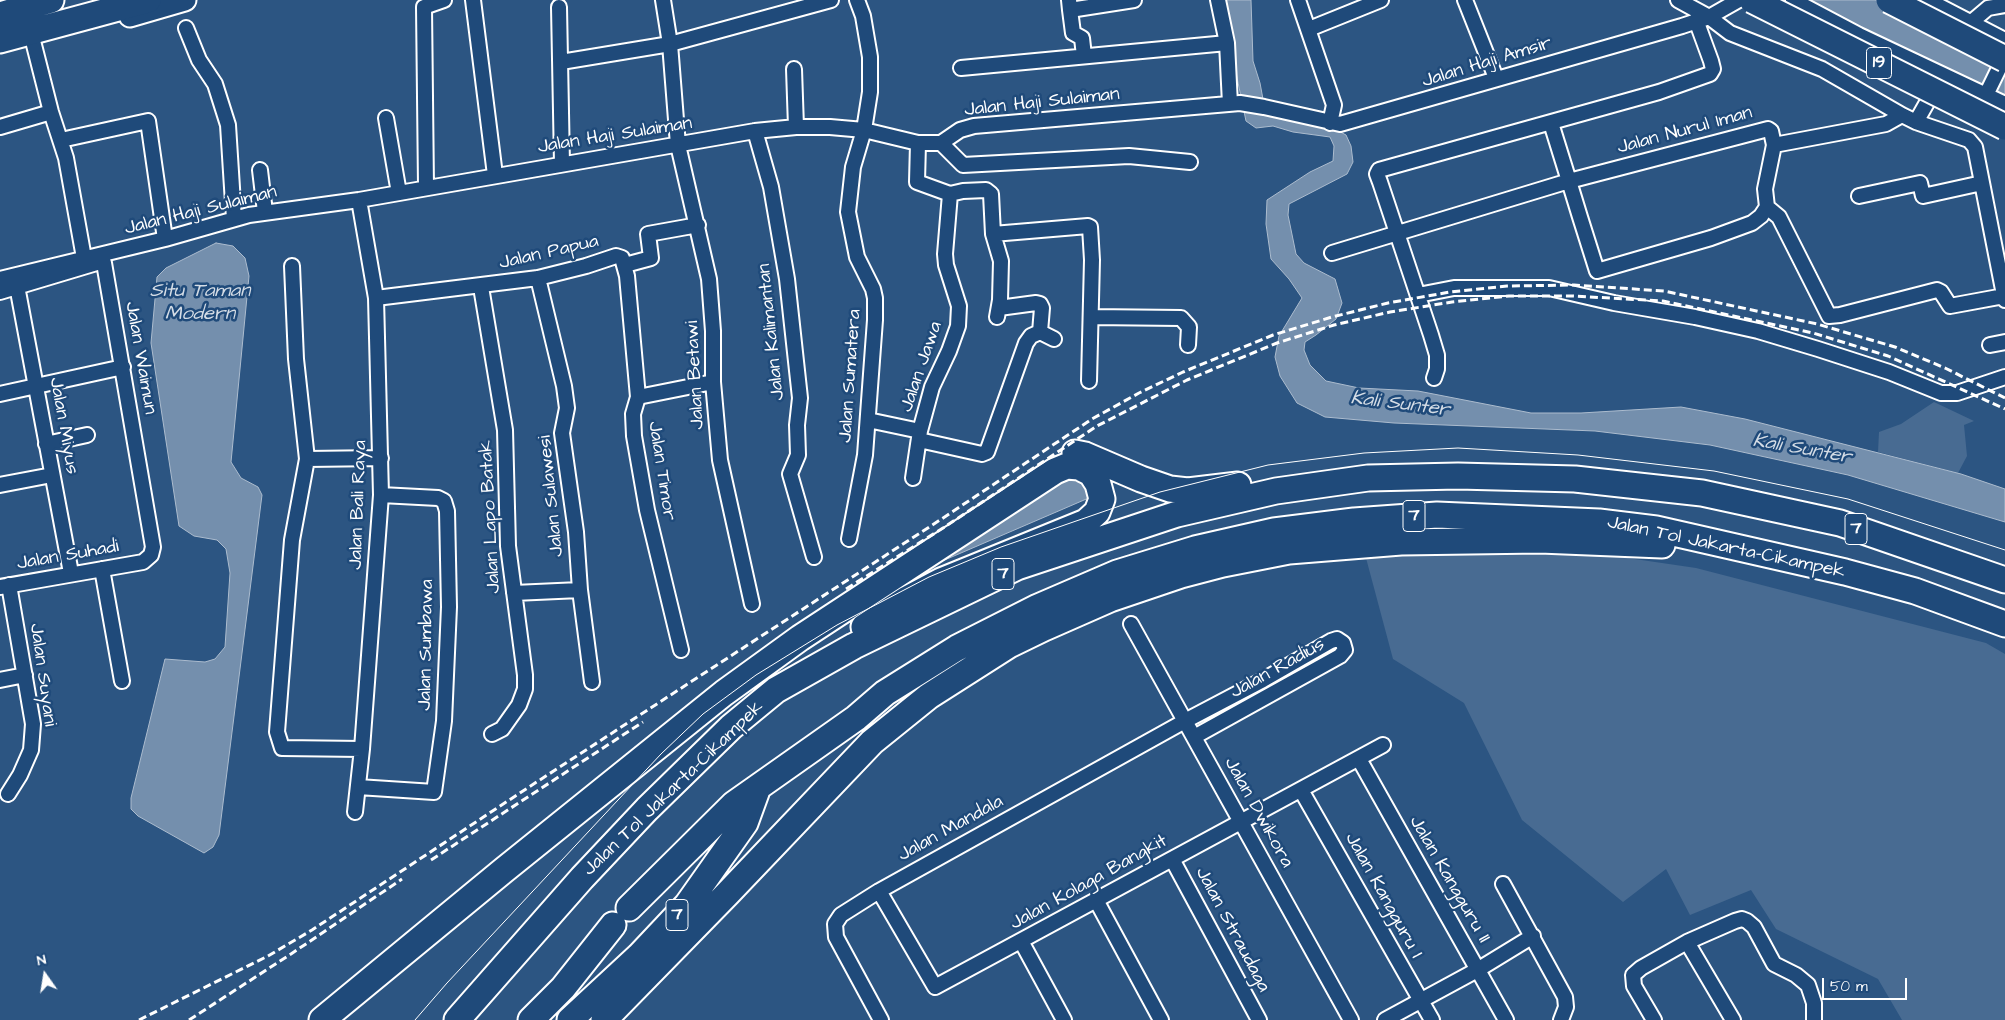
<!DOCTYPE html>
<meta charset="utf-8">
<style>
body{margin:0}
#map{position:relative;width:2005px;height:1020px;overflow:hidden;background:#2c5582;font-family:"Architects Daughter",sans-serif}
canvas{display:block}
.north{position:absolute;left:20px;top:950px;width:50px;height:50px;-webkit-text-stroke:4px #1f4a7a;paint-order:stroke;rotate:347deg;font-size:14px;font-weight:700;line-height:20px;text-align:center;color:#fff}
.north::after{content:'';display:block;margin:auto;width:18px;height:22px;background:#fff;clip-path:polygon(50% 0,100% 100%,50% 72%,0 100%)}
.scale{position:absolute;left:1822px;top:978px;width:85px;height:22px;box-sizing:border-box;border:2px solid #fff;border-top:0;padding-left:6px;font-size:15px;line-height:18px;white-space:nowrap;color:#fff;-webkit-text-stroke:4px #1f4a7a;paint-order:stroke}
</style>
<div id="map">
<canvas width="2005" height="1020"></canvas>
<div class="north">N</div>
<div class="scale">50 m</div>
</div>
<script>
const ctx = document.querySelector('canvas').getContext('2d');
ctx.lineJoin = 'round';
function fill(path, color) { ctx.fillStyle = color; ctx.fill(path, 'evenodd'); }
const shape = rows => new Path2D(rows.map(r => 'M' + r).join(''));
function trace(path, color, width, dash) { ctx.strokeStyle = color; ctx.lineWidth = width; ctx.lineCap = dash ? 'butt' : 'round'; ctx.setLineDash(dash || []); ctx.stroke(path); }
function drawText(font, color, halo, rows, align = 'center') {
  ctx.font = font + ' "Architects Daughter",sans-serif'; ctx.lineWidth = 5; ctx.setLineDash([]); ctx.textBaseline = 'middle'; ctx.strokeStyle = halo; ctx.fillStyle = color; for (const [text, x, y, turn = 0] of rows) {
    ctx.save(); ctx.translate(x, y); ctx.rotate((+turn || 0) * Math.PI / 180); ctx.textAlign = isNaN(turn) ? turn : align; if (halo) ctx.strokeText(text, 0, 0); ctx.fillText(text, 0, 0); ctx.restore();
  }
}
fill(shape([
 [1934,402,1974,421,1964,425,1967,456,1958,473,1878,452,1879,432,1901,424],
 [1451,532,1696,568,1986,643,2005,654,2005,1020,1902,1020,1878,979,1776,929,1751,890,1690,915,1666,869,1623,902,1522,820,1464,703,1393,659,1366,558]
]), '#486b92');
const water = shape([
 [1226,0,1251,0,1253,61,1260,83,1265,110,1333,128,1346,135,1351,146,1353,162,1347,174,1289,204,1288,215,1296,254,1304,263,1335,279,1342,303,1336,319,1316,335,1305,342,1304,350,1310,365,1326,381,1359,388,1418,391,1531,413,1581,413,1681,407,1745,419,1961,474,2005,489,2005,522,1848,475,1710,445,1595,431,1394,423,1325,417,1297,403,1280,376,1275,357,1279,336,1302,298,1289,279,1271,259,1266,224,1267,200,1310,172,1333,161,1334,146,1330,137,1293,132,1273,126,1256,128,1246,121,1235,68,1233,39,1226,13,1226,0],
 [1810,0,1875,0,2005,64,2005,95,1887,41,1810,0],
 [216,243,233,246,245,258,249,276,231,462,241,478,258,487,262,495,219,835,213,847,204,853,138,816,131,809,131,798,165,659,205,662,215,659,225,647,230,573,226,549,217,540,194,536,179,526,151,343,157,277,166,268,216,243],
 [1071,473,1081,473,1091,497,940,562,1071,473]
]);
fill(water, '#748fad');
trace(water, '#acbcce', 1);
const street = shape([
 [473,0,495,175],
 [663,0,670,44,678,145,709,279,713,331,713,382,720,460,752,604],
 [1069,0,1070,10,1134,0],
 [1218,0,1227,43,1230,104],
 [1298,0,1334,105,1330,123],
 [1465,0,1496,78],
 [1678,0,1709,17,1730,33,1822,69,1902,115],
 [1793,0,1859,35,2005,104],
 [559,7,562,164],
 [1070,10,1073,33,1082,38,1084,56],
 [1972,27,1975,19,1988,8,2005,5],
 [186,28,199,60,215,84,228,125,234,219],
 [1309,29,1381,0],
 [33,41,51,112,66,158,84,258],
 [561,62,670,44,831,0],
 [961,68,1227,43],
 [794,69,796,127],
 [1986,95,2005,56],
 [386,118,399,193],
 [1916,122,1937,85],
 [0,127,51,112],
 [755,131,771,187,787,279,800,398,797,425,798,455,790,474,814,557],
 [61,140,148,121,165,239],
 [918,143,917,182,950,194,963,191,986,190,991,194,993,234,1001,261,1000,300,997,317],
 [941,143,963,165,1129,156,1190,162],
 [1774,145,1886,124,1902,115,1916,122,1969,140,1975,147,2005,300],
 [260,170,265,212],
 [426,187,424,7,444,0],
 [1859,196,1920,183,1923,196,1982,183],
 [1767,207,1779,217,1829,316,1840,315,1937,290,1941,292,1950,306,2004,296],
 [993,234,1088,226,1090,227,1092,260,1089,381],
 [1332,253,1569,181,1768,129,1771,131,1774,145,1765,189,1767,207,1761,216,1752,223,1711,238,1597,271,1580,217,1569,181,1551,123],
 [625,265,651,258,648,234,698,225],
 [292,266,296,359,307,459,381,458],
 [538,278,564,386,567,408,562,433,576,532,580,590,592,682],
 [0,279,165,239,249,215,359,200,755,131,796,127,830,127,864,130,918,143,941,143,960,130,974,126,1240,103,1264,107,1340,124,1682,26,1709,17,1739,0],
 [17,286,71,573],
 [481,287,505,430,508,546,525,675,525,689,519,705,502,729,492,734],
 [0,292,100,262,104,263,153,547,151,555,143,562,0,587],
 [1418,295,1454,288,1549,288,1614,303,1695,317,1758,331,1818,349,1889,372,1941,393,1957,393,2005,377],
 [376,298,538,278,586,266,616,256,622,258,627,276,638,397,633,414,634,436,647,510,681,650],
 [999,308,1036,303,1040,304,1042,308,1040,332,1054,339],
 [1091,317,1181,318,1189,327,1188,345],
 [1990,345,2005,342],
 [1434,378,1437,369,1437,355,1431,335,1380,182,1377,174,1379,170,1659,92,1710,74,1713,69,1711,61,1696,20],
 [0,394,123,367],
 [638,397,713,382],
 [868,420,920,431],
 [919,440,982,454,987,452,1026,343,1031,336,1040,332],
 [46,444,87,435],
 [307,459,292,540,277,732,282,748,362,749],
 [913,478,920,431,932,387,949,351,958,326,959,306,946,265,945,254,950,194],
 [0,485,52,475],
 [849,539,865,455,875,320,875,298,873,289,857,257,848,212,853,167,864,130,870,92,870,57,863,16,857,0],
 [102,569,122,681],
 [514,593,580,590],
 [1131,624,1351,1020],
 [0,680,25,675],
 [1359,759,1506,1020],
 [358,787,434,792,444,721,449,607,447,511,444,501,438,498,381,495],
 [1301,790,1432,1020],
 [8,794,20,775,31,750,33,724,9,585],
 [355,812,362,749,381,495,376,298,359,200],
 [1172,859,1259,1020],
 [1503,884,1565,997,1566,1007,1561,1020],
 [879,891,935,987,1383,745],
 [1096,900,1161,1020],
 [1021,941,1064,1020],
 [1687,942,1733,1020],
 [881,1020,836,937,835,924,841,915,879,891,1185,721,1263,680,1331,641,1337,639,1343,643,1345,650,1340,656,1194,737],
 [1385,1020,1479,969,1533,936],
 [1654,1020,1634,986,1633,975,1641,968,1687,942,1735,921,1742,919,1747,921,1754,927,1774,964,1796,975,1808,985,1814,1003,1814,1020]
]);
const primary = shape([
 [1920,0,2005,44],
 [130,16,185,0]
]);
const highway = shape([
 [0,15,51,0],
 [0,40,148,0],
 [1075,453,1085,455,1141,479,1170,489,1188,491,1238,485],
 [629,908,734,804,856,718,885,693,957,648,1038,607,1117,573,1195,549,1274,531,1354,521,1437,515,1599,522,1656,529,1845,572,1915,591,2005,624],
 [322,1020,504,870,724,693,800,638,1055,471,1067,466,1079,467,1091,473,1098,484,1102,499,1097,512,1086,522,941,581,907,599,864,627],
 [457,1020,582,878,647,809,731,727,776,690,854,646,1017,567,1177,514,1276,491,1368,478,1458,476,1575,479,1702,493,1840,523,2005,580],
 [531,1020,563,988,613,925],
 [570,1020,639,956,687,905,745,823,757,790],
 [604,1020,728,893,872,742,929,696,1009,645,1044,628,1110,599,1181,575,1223,564,1289,551,1401,542,1540,540,1662,545]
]);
trace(street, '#fff', 18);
trace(primary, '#fff', 25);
trace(highway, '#fff', 29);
trace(street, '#1f4a7a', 14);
trace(primary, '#1f4a7a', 21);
trace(highway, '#1f4a7a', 25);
trace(shape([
 [415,1020,447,983,661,754,703,714,756,675,837,625,929,577,1001,547,1160,492,1268,465,1364,453,1458,448,1578,455,1714,471,1848,499,2005,550]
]), '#fff', 1);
trace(shape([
 [846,589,943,528,1097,426,1187,380,1277,343,1334,325,1390,312,1452,302,1509,296,1573,296,1663,301,1813,333,1888,356,2005,409],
 [431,860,643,722],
 [139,1020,268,956,312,930,529,787,940,520,1092,419,1139,393,1183,372,1273,335,1332,317,1388,303,1450,292,1507,286,1574,285,1664,291,1817,324,1895,347,1945,368,2005,398],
 [189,1020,291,954,402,879]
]), '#fff', 3, [8, 4]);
const highwayBridge = shape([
 [1752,0,2005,127],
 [1889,0,2005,59]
]);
trace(highwayBridge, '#fff', 29, []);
trace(highwayBridge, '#1f4a7a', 25);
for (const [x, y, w] of [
 [1879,63,25],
 [1414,516,22],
 [1856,529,22],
 [1003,574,22],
 [677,915,22]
]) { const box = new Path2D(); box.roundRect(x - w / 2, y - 15.5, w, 31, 4); ctx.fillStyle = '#1f4a7a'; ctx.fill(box); trace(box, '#fff', 1); }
drawText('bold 18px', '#fff', null, [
 ["19",1879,63],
 ["7",1414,516],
 ["7",1856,529],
 ["7",1003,574],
 ["7",677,915]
]);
drawText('19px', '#fff', '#1f4a7a', [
 ["Jalan Haji Amsir",1487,63,-17],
 ["Jalan Haji Sulaiman",1042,103,-6],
 ["Jalan Nurul Iman",1685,131,-15],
 ["Jalan Haji Sulaiman",615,136,-9],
 ["Jalan Haji Sulaiman",201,211,-14],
 ["Jalan Papua",549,253,-13],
 ["Jalan Kalimantan",772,332,-96],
 ["Jalan Waimun",140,358,80],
 ["Jalan Jawa",922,367,-71],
 ["Jalan Betawi",696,375,-93],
 ["Jalan Sumatera",851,376,-86],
 ["Jalan Miyus",63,426,80],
 ["Jalan Timor",661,471,81],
 ["Jalan Sulawesi",552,496,-96],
 ["Jalan Bali Raya",359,505,-88],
 ["Jalan Lapo Batak",491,517,-93],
 ["Jalan Tol Jakarta–Cikampek",1726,548,12],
 ["Jalan Suhadi",68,556,-10],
 ["Jalan Sumbawa",427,645,-89],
 ["Jalan Radius",1278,669,-29],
 ["Jalan Suyani",42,675,82],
 ["Jalan Tol Jakarta–Cikampek",674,789,-44],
 ["Jalan Dwikora",1258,813,61],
 ["Jalan Mandala",951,829,-29],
 ["Jalan Kangguru II",1449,880,60],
 ["Jalan Kolaga Bangkit",1089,883,-29],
 ["Jalan Kangguru I",1383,896,61],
 ["Jalan Straudaga",1232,930,62]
]);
drawText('italic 20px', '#d5dde6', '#1f4a7a', [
 ["Situ Taman",200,292],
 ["Modern",200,315],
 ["Kali Sunter",1400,405,7],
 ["Kali Sunter",1802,450,10]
]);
</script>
